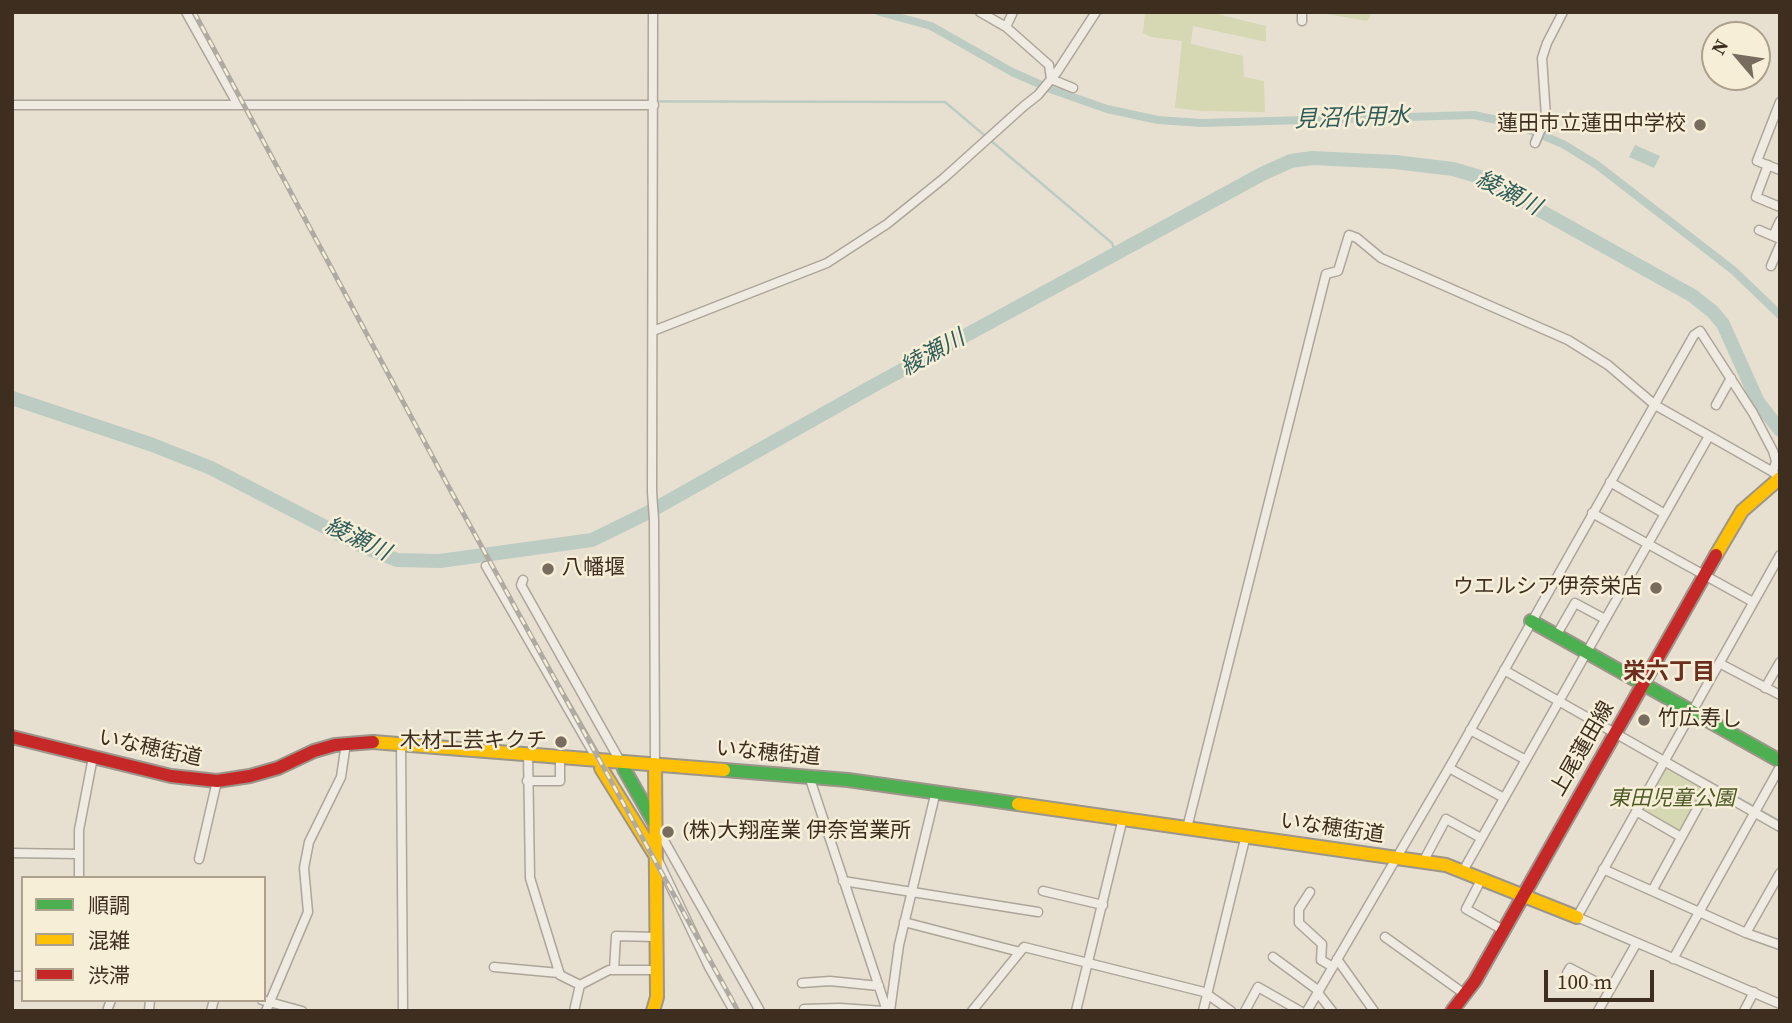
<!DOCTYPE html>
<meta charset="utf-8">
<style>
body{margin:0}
#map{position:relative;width:1792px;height:1023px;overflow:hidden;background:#e7e0d1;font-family:"Source Serif 4","Noto Sans JP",serif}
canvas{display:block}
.frame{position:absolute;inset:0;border:14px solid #3d2e20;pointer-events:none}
.legend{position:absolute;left:21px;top:876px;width:245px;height:126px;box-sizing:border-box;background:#f7eed8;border:2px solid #ada18e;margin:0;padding:9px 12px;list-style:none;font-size:21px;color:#3d2e20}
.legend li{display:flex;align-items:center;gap:14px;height:35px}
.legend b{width:35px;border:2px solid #ada18e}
.north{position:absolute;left:1701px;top:21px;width:70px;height:70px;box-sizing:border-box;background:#f7eed8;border:2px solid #ada18e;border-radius:50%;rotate:299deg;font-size:19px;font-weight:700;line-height:28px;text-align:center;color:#3d2e20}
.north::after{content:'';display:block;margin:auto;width:24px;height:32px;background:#786c5e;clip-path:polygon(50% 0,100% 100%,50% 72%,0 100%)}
.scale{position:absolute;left:1544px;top:970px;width:110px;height:32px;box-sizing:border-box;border:4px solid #3d2e20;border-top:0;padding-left:9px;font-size:21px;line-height:24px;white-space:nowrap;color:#3d2e20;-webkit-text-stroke:5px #f7eed8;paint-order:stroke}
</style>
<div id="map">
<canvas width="1792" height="1023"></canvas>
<div class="frame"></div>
<ul class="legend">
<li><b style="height:9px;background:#4caf50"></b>順調</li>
<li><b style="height:9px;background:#ffc107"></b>混雑</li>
<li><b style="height:9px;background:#c62828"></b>渋滞</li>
</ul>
<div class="north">N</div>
<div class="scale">100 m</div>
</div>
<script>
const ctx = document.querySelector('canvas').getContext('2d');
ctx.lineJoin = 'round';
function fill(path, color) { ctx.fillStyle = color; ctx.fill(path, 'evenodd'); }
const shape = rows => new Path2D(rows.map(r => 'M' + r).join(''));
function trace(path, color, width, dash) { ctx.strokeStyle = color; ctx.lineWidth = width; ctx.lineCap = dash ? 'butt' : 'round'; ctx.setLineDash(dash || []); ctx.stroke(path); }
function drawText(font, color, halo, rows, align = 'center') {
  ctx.font = font + ' "Source Serif 4","Noto Sans JP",serif'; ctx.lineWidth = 5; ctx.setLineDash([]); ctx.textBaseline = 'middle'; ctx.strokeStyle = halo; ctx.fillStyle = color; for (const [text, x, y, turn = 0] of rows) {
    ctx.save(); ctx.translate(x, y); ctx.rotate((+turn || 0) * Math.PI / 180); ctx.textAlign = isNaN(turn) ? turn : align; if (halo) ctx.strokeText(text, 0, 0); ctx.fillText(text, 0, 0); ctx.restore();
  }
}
fill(shape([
 [1145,12,1209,12,1266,26,1266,42,1193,26,1191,44,1243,56,1244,77,1264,81,1265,112,1203,111,1175,108,1182,41,1151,37,1143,33],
 [1315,12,1373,12,1367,21],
 [1665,766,1705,789,1680,833,1640,810]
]), '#d6d7b3');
fill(shape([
 [1635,145,1660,156,1654,168,1629,157]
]), '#bcccc2');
trace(shape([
 [469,101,945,102,1112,243,1116,254],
 [1595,717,1613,728],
 [1622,733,1780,821],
 [1578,922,1643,950]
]), '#bcccc2', 2.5);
trace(shape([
 [880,12,931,26,1012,72,1053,90,1107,109,1158,120,1202,123,1474,115,1515,124,1563,144,1597,165,1733,270,1780,315]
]), '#bcccc2', 8);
trace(shape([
 [12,398,150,444,211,468,364,547,397,560,440,561,592,540,649,512,871,387,1262,174,1291,161,1312,158,1395,162,1453,169,1480,177,1693,296,1713,312,1723,324,1758,402,1780,430]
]), '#bcccc2', 14);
const street = shape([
 [186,12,238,105],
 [653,12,652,492,654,519,655,764],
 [980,12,1006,27,1049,65,1051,79],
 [1302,21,1302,12],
 [1006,27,1013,12],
 [1051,79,1073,88],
 [1780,102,1757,161,1780,170],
 [12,105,654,105],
 [1535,143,1546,117,1542,58,1547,43,1563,12],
 [1768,165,1756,197,1780,207],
 [1780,221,1773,236,1780,239],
 [1759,230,1773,236],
 [1771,266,1780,245],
 [653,331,827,263,887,224,944,178,1024,106,1038,95,1057,72,1096,12],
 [1716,405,1731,378],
 [1610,482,1665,514],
 [1592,513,1753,602],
 [1780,555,1577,917,1780,1004],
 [486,566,597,759],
 [523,580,521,585,620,761],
 [1556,636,1575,603,1605,619],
 [1719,663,1780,695],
 [1504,670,1780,827],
 [1765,688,1780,662],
 [1470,730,1526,760],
 [401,742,403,1011],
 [528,753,530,878,560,975,580,985,574,1011],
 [1449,768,1504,798],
 [809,776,887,1011],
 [527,781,560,781,560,756],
 [1636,811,1681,837],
 [657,828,760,1011],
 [1187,828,1326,274,1338,271,1349,235,1357,238,1381,258,1568,340,1608,365,1655,405,1773,472,1779,479],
 [12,853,78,854],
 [199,859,217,781],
 [658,860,709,967,734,1011],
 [1423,862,1446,819,1481,838],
 [1603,869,1746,933,1780,945],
 [1463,871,1709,436],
 [79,878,79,830,93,757],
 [1482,878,1466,909,1503,930],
 [843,881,1038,912],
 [1043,891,1103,905],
 [1652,891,1709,787],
 [1310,892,1299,909,1299,923,1322,944,1321,960,1333,967],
 [904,922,1020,952],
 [1746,933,1780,873],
 [1385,937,1466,995],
 [1273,957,1319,991],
 [1337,959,1374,1011],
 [1673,959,1780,767],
 [494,967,559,973],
 [614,970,616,936,656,937],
 [1567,973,1570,968,1610,989],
 [12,976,23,976],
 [802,983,830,981,879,986],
 [580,985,609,970,657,970],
 [1318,993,1332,1011],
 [262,1000,302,1011],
 [804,1009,840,1008,884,1011],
 [107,1011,111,1000],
 [149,1011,150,1000],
 [211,1011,214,1000],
 [266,1011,308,912,304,868,309,842,341,777,346,743],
 [890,1011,899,945,936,791],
 [972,1011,1024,947,1204,992,1231,1011],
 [1076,1011,1123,818],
 [1203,1011,1246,835],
 [1245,1011,1258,987,1300,1011],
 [1307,1011,1449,768,1694,335,1700,331,1753,413,1773,451,1776,461,1773,472],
 [1598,1011,1636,944],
 [1744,1011,1754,992]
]);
const fast = shape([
 [1531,621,1780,761],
 [624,769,654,822],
 [724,770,848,780,1018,804]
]);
const slow = shape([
 [1716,555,1742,511,1780,478],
 [373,742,724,770],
 [601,768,655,855],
 [1018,804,1446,865,1577,917],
 [653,1011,657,997,655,764]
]);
const jam = shape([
 [12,737,171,776,217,781,250,776,278,768,314,751,335,745,373,742],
 [1452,1011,1475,981,1716,555]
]);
trace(street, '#ada599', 11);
trace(fast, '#9c958a', 16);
trace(slow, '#9c958a', 16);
trace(jam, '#9c958a', 16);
trace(street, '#efebe3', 8);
trace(fast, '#4caf50', 12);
trace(slow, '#ffc107', 12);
trace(jam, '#c62828', 12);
const rail = shape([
 [194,12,452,493,738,1011]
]);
trace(rail, '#afaaa2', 5);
trace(rail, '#f7eed8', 2.5, [8]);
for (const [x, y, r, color] of [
 [1700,125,7,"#786c5e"],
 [548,569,7,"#786c5e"],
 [1656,588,7,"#786c5e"],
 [1644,720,7,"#786c5e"],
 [561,742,7,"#786c5e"],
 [668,832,7,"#786c5e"]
]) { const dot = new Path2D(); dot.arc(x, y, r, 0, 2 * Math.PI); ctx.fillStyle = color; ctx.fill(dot); trace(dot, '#f7eed8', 2.5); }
drawText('21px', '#3d2e20', '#f7eed8', [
 ["蓮田市立蓮田中学校",1686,125],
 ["八幡堰",562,569,"left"],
 ["ウエルシア伊奈栄店",1642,588],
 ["竹広寿し",1658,720,"left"],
 ["木材工芸キクチ",547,742],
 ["(株)大翔産業 伊奈営業所",682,832,"left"]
], 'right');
drawText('21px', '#3d2e20', '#f7eed8', [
 ["いな穂街道",150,749,12],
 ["上尾蓮田線",1583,749,-60],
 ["いな穂街道",768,754,5],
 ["いな穂街道",1332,829,8]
]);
drawText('italic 21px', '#4d5a26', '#f7eed8', [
 ["東田児童公園",1672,800]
]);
drawText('italic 23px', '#2f5d5a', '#f7eed8', [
 ["見沼代用水",1352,119,-2],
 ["綾瀬川",1508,194,27],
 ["綾瀬川",933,354,-29],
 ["綾瀬川",357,540,26]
]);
drawText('bold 23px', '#6b2e1e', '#f7eed8', [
 ["栄六丁目",1669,673]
]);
</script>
